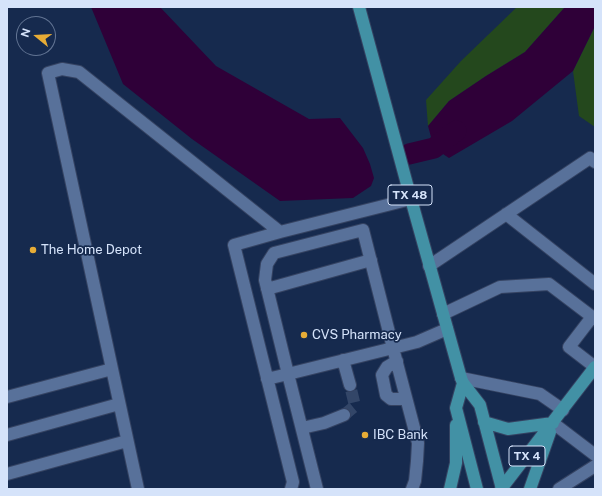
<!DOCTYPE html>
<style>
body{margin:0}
#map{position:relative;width:602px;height:496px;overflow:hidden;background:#162a4e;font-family:"Public Sans",sans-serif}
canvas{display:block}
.frame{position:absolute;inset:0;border:8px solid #d5e3fa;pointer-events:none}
.north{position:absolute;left:16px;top:16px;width:40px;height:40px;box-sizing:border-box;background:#162a4e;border:1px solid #627493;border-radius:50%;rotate:288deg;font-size:11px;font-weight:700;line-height:16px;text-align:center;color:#d5e3fa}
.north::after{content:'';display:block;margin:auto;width:14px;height:18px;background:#e7ac36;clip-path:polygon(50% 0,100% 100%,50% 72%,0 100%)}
</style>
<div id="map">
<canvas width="602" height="496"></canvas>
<div class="frame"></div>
<div class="north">N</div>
</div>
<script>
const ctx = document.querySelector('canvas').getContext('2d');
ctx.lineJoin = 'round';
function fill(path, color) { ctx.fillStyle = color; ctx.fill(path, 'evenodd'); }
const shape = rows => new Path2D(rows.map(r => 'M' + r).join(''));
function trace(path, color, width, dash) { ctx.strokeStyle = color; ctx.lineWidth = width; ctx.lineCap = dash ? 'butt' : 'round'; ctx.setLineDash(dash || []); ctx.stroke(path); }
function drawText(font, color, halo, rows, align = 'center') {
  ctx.font = font + ' "Public Sans",sans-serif'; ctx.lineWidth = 3.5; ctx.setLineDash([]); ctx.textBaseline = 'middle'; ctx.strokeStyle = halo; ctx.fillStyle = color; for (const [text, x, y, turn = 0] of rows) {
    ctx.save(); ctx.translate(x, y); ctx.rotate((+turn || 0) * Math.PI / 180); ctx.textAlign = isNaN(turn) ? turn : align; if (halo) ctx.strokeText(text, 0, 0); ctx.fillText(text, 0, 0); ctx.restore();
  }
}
fill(shape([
 [517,7,565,7,525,52,486,76,449,101,428,126,426,100,461,61],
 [595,26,595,127,579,116,573,71]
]), '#24481d');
fill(shape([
 [91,7,160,7,216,66,309,119,340,118,363,148,370,164,374,178,371,186,353,198,280,201,192,139,123,84],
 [565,7,595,7,595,26,573,71,512,121,449,158,434,148,428,126,449,101,486,76,525,52]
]), '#2f0038');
trace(shape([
 [409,154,434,148,456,131]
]), '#2f0038', 21);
trace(shape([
 [344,415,355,406,350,385]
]), '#334668', 12, [12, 6]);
const minor = shape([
 [506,214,595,284],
 [429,266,590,158,595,162],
 [267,289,371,260],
 [443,314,500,287,549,284,595,319],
 [592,317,569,347,595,367],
 [343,360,350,385],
 [397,361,387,367,382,375,386,395,391,399,406,399],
 [461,378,540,394,563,410],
 [267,379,288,374,317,489],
 [7,397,112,369],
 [553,423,595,455],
 [302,428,324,423,344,415],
 [7,435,119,404],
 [7,474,127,441],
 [138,489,48,73,62,69,79,72,280,232],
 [291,489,293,482,234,245,280,232,411,199],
 [412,489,415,481,417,461,418,443,393,348,288,374,265,280,267,264,274,253,363,230,393,348,417,342,447,329],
 [559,489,595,466]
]);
const major = shape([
 [359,7,411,199,461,378,463,383,480,405,502,489],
 [463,383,456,408,477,489],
 [484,422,508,429,553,423],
 [450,489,456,463,456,425],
 [501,489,595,367],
 [530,489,550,432]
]);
trace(minor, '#354362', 14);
trace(major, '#354362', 14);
trace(minor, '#58719a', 12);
trace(major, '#4291a5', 12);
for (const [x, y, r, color] of [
 [33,250,4,"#e7ac36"],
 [304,335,4,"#e7ac36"],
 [365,435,4,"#e7ac36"]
]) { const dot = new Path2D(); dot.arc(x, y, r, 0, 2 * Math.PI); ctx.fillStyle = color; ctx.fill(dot); trace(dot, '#162a4e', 1.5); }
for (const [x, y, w] of [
 [410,195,44],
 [527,456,36]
]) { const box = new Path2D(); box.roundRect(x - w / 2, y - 10, w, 20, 3); ctx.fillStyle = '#162a4e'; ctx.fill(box); trace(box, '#d5e3fa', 1); }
drawText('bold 12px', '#d5e3fa', null, [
 ["TX 48",410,195],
 ["TX 4",527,456]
]);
drawText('13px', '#d5e3fa', '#162a4e', [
 ["The Home Depot",41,250],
 ["CVS Pharmacy",312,335],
 ["IBC Bank",373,435]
], 'left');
</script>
